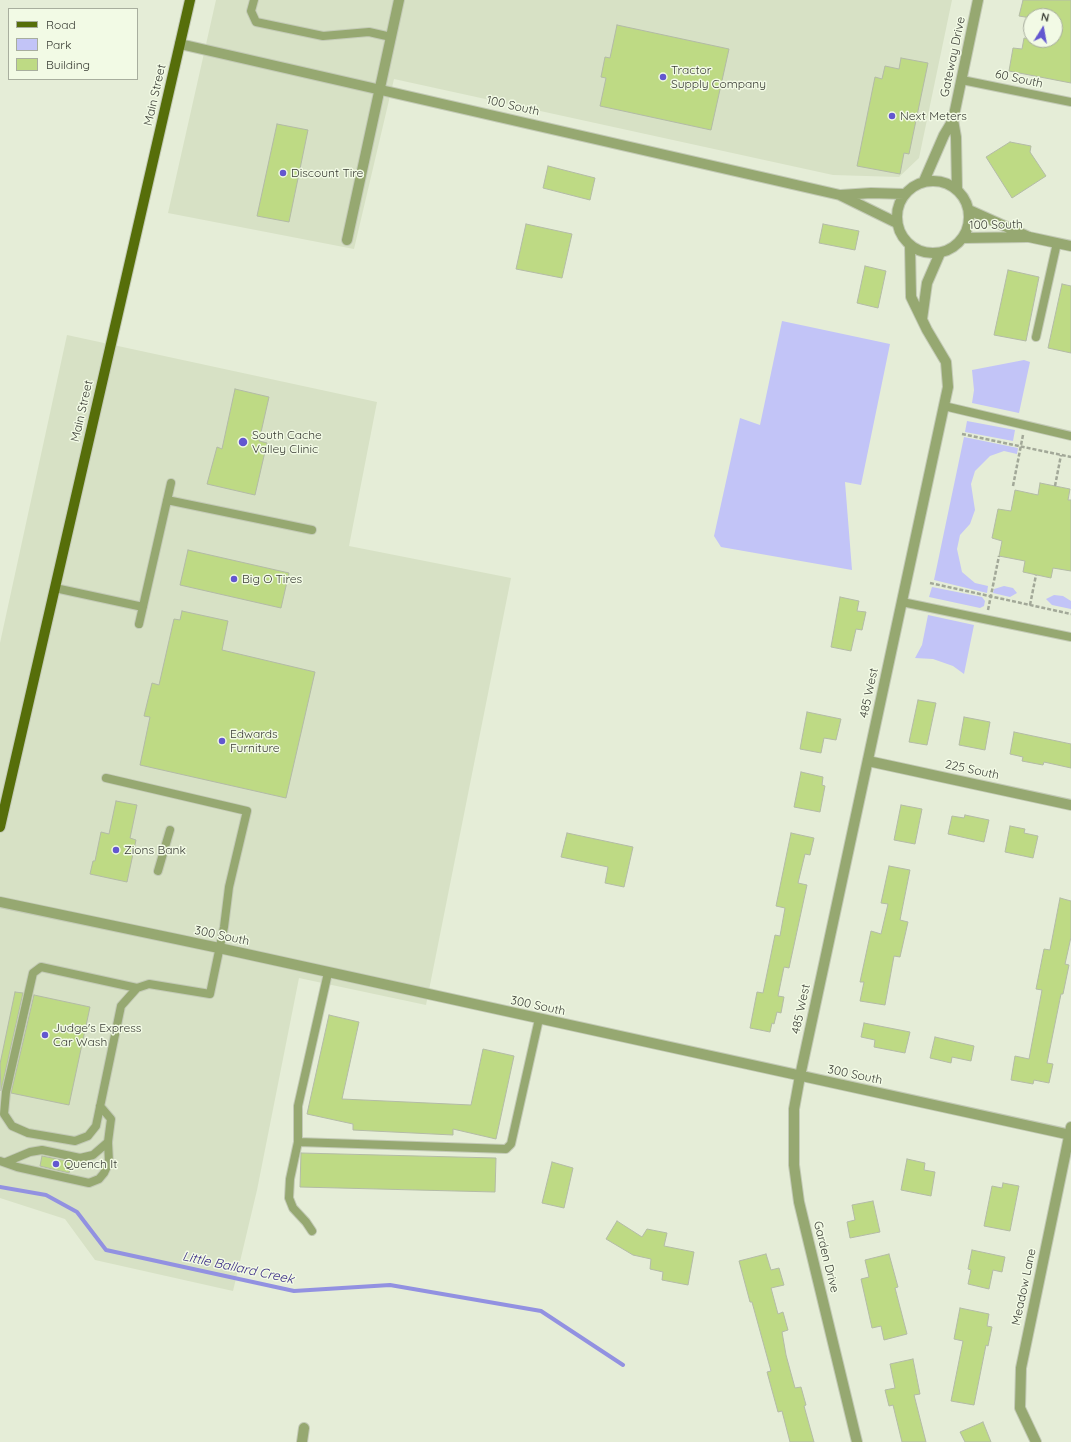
<!DOCTYPE html>
<style>
body{margin:0}
#map{position:relative;width:1071px;height:1442px;overflow:hidden;background:#e5edd7;font-family:Quicksand,sans-serif}
canvas{display:block}
.legend{position:absolute;left:8px;top:8px;width:130px;height:72px;box-sizing:border-box;background:#f2fae5;border:1px solid #a8ae9e;margin:0;padding:5px 7px;list-style:none;font-size:12px;color:#393c34}
.legend li{display:flex;align-items:center;gap:8px;height:20px}
.legend b{width:20px;border:1px solid #a8ae9e}
.north{position:absolute;left:1023px;top:8px;width:40px;height:40px;box-sizing:border-box;background:#f2fae5;border:1px solid #a8ae9e;border-radius:50%;rotate:11deg;font-size:11px;font-weight:700;line-height:16px;text-align:center;color:#393c34}
.north::after{content:'';display:block;margin:auto;width:14px;height:18px;background:#6357d0;clip-path:polygon(50% 0,100% 100%,50% 72%,0 100%)}
</style>
<div id="map">
<canvas width="1071" height="1442"></canvas>
<ul class="legend">
<li><b style="height:5px;background:#566e0a"></b>Road</li>
<li><b style="height:11px;background:#c2c4f7"></b>Park</li>
<li><b style="height:11px;background:#beda84"></b>Building</li>
</ul>
<div class="north">N</div>
</div>
<script>
const ctx = document.querySelector('canvas').getContext('2d');
ctx.lineJoin = 'round';
function fill(path, color) { ctx.fillStyle = color; ctx.fill(path, 'evenodd'); }
const shape = rows => new Path2D(rows.map(r => 'M' + r).join(''));
function trace(path, color, width, dash) { ctx.strokeStyle = color; ctx.lineWidth = width; ctx.lineCap = dash ? 'butt' : 'round'; ctx.setLineDash(dash || []); ctx.stroke(path); }
function drawText(font, color, halo, rows, align = 'center') {
  ctx.font = font + ' Quicksand,sans-serif'; ctx.lineWidth = 3; ctx.setLineDash([]); ctx.textBaseline = 'middle'; ctx.strokeStyle = halo; ctx.fillStyle = color; for (const [text, x, y, turn = 0] of rows) {
    ctx.save(); ctx.translate(x, y); ctx.rotate((+turn || 0) * Math.PI / 180); ctx.textAlign = isNaN(turn) ? turn : align; if (halo) ctx.strokeText(text, 0, 0); ctx.fillText(text, 0, 0); ctx.restore();
  }
}
fill(shape([
 [216,0,952,0,919,158,899,177,833,175,394,79,354,249,168,213],
 [67,335,377,402,349,546,511,578,426,1005,299,978,257,1190,233,1291,95,1260,65,1219,0,1198,0,643]
]), '#d7e1c5');
fill(shape([
 [782,321,890,344,861,485,845,482,852,570,721,547,714,536,740,418,760,425],
 [1024,360,1030,362,1019,413,972,403,974,390,972,370],
 [967,421,1015,430,1013,441,965,432],
 [964,437,1018,448,1017,454,1004,451,990,456,975,471,971,484,975,510,970,524,960,535,957,549,962,572,975,583,988,586,987,593,934,580],
 [1004,586,1013,588,1017,593,1010,597,993,593,994,589],
 [932,587,982,597,985,601,984,606,980,608,929,597],
 [1054,595,1063,596,1071,601,1071,609,1052,605,1046,599],
 [928,615,974,625,964,674,953,666,933,659,915,658,922,645]
]), '#c2c4f7');
trace(shape([
 [0,1187,46,1195,77,1212,106,1250,294,1291,390,1285,541,1311,623,1365]
]), '#9291e1', 4);
const building = shape([
 [1023,0,1071,0,1071,83,1009,71,1013,48,1022,49,1024,38,1055,44,1055,16,1031,16,1031,18,1019,16,1023,0],
 [617,25,729,49,711,130,600,106,606,78,601,77,605,57,610,58,617,25],
 [901,58,928,63,909,154,904,153,900,174,857,166,875,77,882,79,885,66,899,69,901,58],
 [277,124,308,130,289,222,257,216,277,124],
 [1010,142,1031,146,1030,152,1046,176,1012,198,986,157,1010,142],
 [548,166,595,178,590,200,543,188,548,166],
 [526,224,572,234,562,278,516,269,526,224],
 [823,224,859,231,855,250,819,243,823,224],
 [865,266,886,271,878,308,857,303,865,266],
 [1008,270,1039,277,1026,341,994,335,1008,270],
 [1062,284,1071,286,1071,353,1048,348,1062,284],
 [235,389,269,397,259,441,267,443,255,495,207,484,217,447,222,449,235,389],
 [1040,483,1070,489,1068,500,1071,500,1071,571,1053,568,1051,578,1023,572,1025,561,999,556,1002,541,992,538,998,509,1011,511,1015,490,1038,495,1040,483],
 [188,550,289,573,281,608,180,585,188,550],
 [840,597,859,601,857,611,866,612,862,630,856,629,851,651,831,647,840,597],
 [182,611,228,621,222,650,315,672,286,798,140,765,150,717,144,716,152,683,159,685,174,619,180,620,182,611],
 [918,700,936,703,927,745,909,742,918,700],
 [807,712,841,719,836,740,824,738,821,753,800,749,807,712],
 [964,717,990,722,985,750,959,745,964,717],
 [1014,732,1071,744,1071,768,1044,762,1043,765,1022,761,1023,757,1010,754,1014,732],
 [801,772,823,777,822,785,825,786,820,812,794,807,801,772],
 [116,801,137,805,130,838,136,840,127,882,90,874,93,861,95,861,101,832,109,834,116,801],
 [901,805,922,809,915,844,894,840,901,805],
 [965,815,989,820,984,842,948,834,952,816,964,818,965,815],
 [1010,826,1025,829,1024,833,1038,836,1033,858,1005,852,1010,826],
 [567,833,633,847,624,887,605,883,608,867,561,857,567,833],
 [791,833,814,838,810,855,805,854,798,883,807,885,789,968,784,967,778,996,784,997,781,1013,777,1012,774,1024,772,1023,770,1032,750,1028,757,992,763,993,775,935,780,936,785,908,776,906,791,833],
 [889,866,910,870,900,920,908,922,900,957,894,956,885,1005,860,1001,864,982,860,982,871,931,881,934,888,904,881,903,889,866],
 [1060,898,1071,901,1071,937,1065,964,1069,965,1063,994,1061,994,1047,1063,1053,1064,1049,1083,1034,1080,1033,1084,1011,1080,1015,1056,1029,1059,1042,990,1036,989,1044,949,1050,950,1060,898],
 [15,992,23,993,1,1091,0,1064,15,992],
 [34,995,90,1007,69,1105,11,1093,34,995],
 [329,1015,359,1022,342,1099,471,1105,483,1049,514,1056,496,1139,453,1129,453,1135,353,1130,353,1124,307,1114,329,1015],
 [864,1023,910,1032,905,1053,874,1047,875,1040,861,1037,864,1023],
 [935,1037,974,1046,971,1061,952,1057,951,1063,930,1058,935,1037],
 [301,1153,496,1158,495,1192,300,1187,301,1153],
 [42,1156,72,1162,69,1173,40,1166,42,1156],
 [907,1159,925,1163,924,1170,935,1172,931,1196,901,1190,907,1159],
 [552,1162,573,1168,564,1208,542,1203,552,1162],
 [1003,1183,1019,1186,1010,1231,984,1226,992,1186,1002,1188,1003,1183],
 [873,1201,880,1232,850,1238,847,1222,855,1220,852,1205,873,1201],
 [617,1221,642,1237,647,1229,667,1233,664,1246,694,1252,688,1285,662,1280,663,1272,650,1269,651,1259,633,1255,606,1239,617,1221],
 [972,1250,1005,1257,1002,1272,993,1270,989,1289,968,1284,971,1270,968,1269,972,1250],
 [766,1254,771,1270,779,1268,784,1285,771,1288,778,1314,783,1312,788,1330,782,1332,786,1355,795,1388,801,1387,806,1405,804,1406,814,1442,790,1442,782,1411,778,1412,767,1372,771,1371,752,1302,750,1302,739,1261,766,1254],
 [889,1254,898,1287,895,1288,907,1334,884,1340,881,1326,872,1328,861,1279,869,1277,865,1260,889,1254],
 [960,1308,989,1314,987,1326,992,1327,988,1346,986,1345,974,1405,951,1401,963,1341,954,1339,960,1308],
 [913,1359,920,1394,914,1395,926,1442,902,1442,893,1405,889,1406,885,1390,895,1388,890,1364,913,1359],
 [983,1422,991,1442,965,1442,960,1432,983,1422]
]);
fill(building, '#beda84');
trace(building, '#b3bba6', 1);
const service = shape([
 [254,0,251,11,256,22,323,36,369,32,391,37],
 [962,80,1071,102],
 [1036,337,1057,243],
 [944,406,1071,436],
 [167,500,312,530],
 [55,588,143,607],
 [902,602,1071,637],
 [139,624,171,483],
 [106,778,247,811,229,887,224,927,210,994,149,984,137,988,121,1006,96,1126,88,1136,75,1141,28,1133,12,1126,4,1114,6,1092,33,973,41,967,137,988],
 [158,871,170,830],
 [298,1142,506,1149,511,1144,539,1019],
 [0,1161,17,1167,89,1183,99,1179,104,1173,109,1162,108,1142,111,1119,100,1106],
 [6,1162,30,1152,42,1150,80,1158,93,1155,108,1142],
 [312,1231,306,1222,293,1208,289,1198,290,1179,298,1142,298,1106,328,973]
]);
const minor = shape([
 [347,240,399,0],
 [868,761,1071,805],
 [800,1076,794,1109,794,1165,799,1202,857,1442],
 [302,1442,304,1428],
 [1036,1442,1020,1408,1021,1368,1071,1127]
]);
const tertiary = shape([
 [180,44,840,195,897,223],
 [953,120,956,137,957,190],
 '897 217a36 36 0 1 1 72 0a36 36 0 1 1-72 0Z',
 [924,181,944,135,953,120,978,0],
 [841,195,871,193,904,194],
 [969,210,1029,237,1071,246],
 [963,238,1027,237],
 [922,319,927,283,940,253],
 [0,902,219,948,1071,1135],
 [800,1076,948,387,946,362,927,330,911,297,910,245]
]);
const primary = shape([
 [0,827,190,0]
]);
trace(service, '#c3cab6', 10);
trace(minor, '#c3cab6', 12);
trace(tertiary, '#c3cab6', 12);
trace(primary, '#c3cab6', 12);
trace(shape([
 [962,434,1071,457],
 [1013,486,1023,435],
 [1055,486,1061,455],
 [930,583,1071,614],
 [1030,605,1036,575],
 [988,610,999,556]
]), '#a2a898', 2.5, [4, 2]);
trace(service, '#96a871', 8);
trace(minor, '#96a871', 10);
trace(tertiary, '#96a871', 10);
trace(primary, '#566e0a', 10);
for (const [x, y, r, color] of [
 [663,77,4,"#6357d0"],
 [892,116,4,"#6357d0"],
 [283,173,4,"#6357d0"],
 [243,442,5,"#6357d0"],
 [234,579,4,"#6357d0"],
 [222,741,4,"#6357d0"],
 [116,850,4,"#6357d0"],
 [45,1035,4,"#6357d0"],
 [56,1164,4,"#6357d0"]
]) { const dot = new Path2D(); dot.arc(x, y, r, 0, 2 * Math.PI); ctx.fillStyle = color; ctx.fill(dot); trace(dot, '#f2fae5', 1.5); }
drawText('12px', '#393c34', '#f2fae5', [
 ["Gateway Drive",953,57,-78],
 ["60 South",1019,79,12],
 ["Main Street",155,95,-77],
 ["100 South",513,106,13],
 ["100 South",996,225,-1],
 ["Main Street",82,411,-77],
 ["485 West",869,693,-78],
 ["225 South",972,770,12],
 ["300 South",222,936,12],
 ["300 South",538,1006,12],
 ["485 West",801,1009,-78],
 ["300 South",855,1075,12],
 ["Garden Drive",826,1257,76],
 ["Meadow Lane",1024,1287,-78]
]);
drawText('12px', '#393c34', '#f2fae5', [
 ["Tractor",671,70],
 ["Supply Company",671,84],
 ["Next Meters",900,116],
 ["Discount Tire",291,173],
 ["South Cache",252,435],
 ["Valley Clinic",252,449],
 ["Big O Tires",242,579],
 ["Edwards",230,734],
 ["Furniture",230,748],
 ["Zions Bank",124,850],
 ["Judge's Express",53,1028],
 ["Car Wash",53,1042],
 ["Quench It",64,1164]
], 'left');
drawText('italic 13px', '#382985', '#f2fae5', [
 ["Little Ballard Creek",238,1268,12]
]);
</script>
